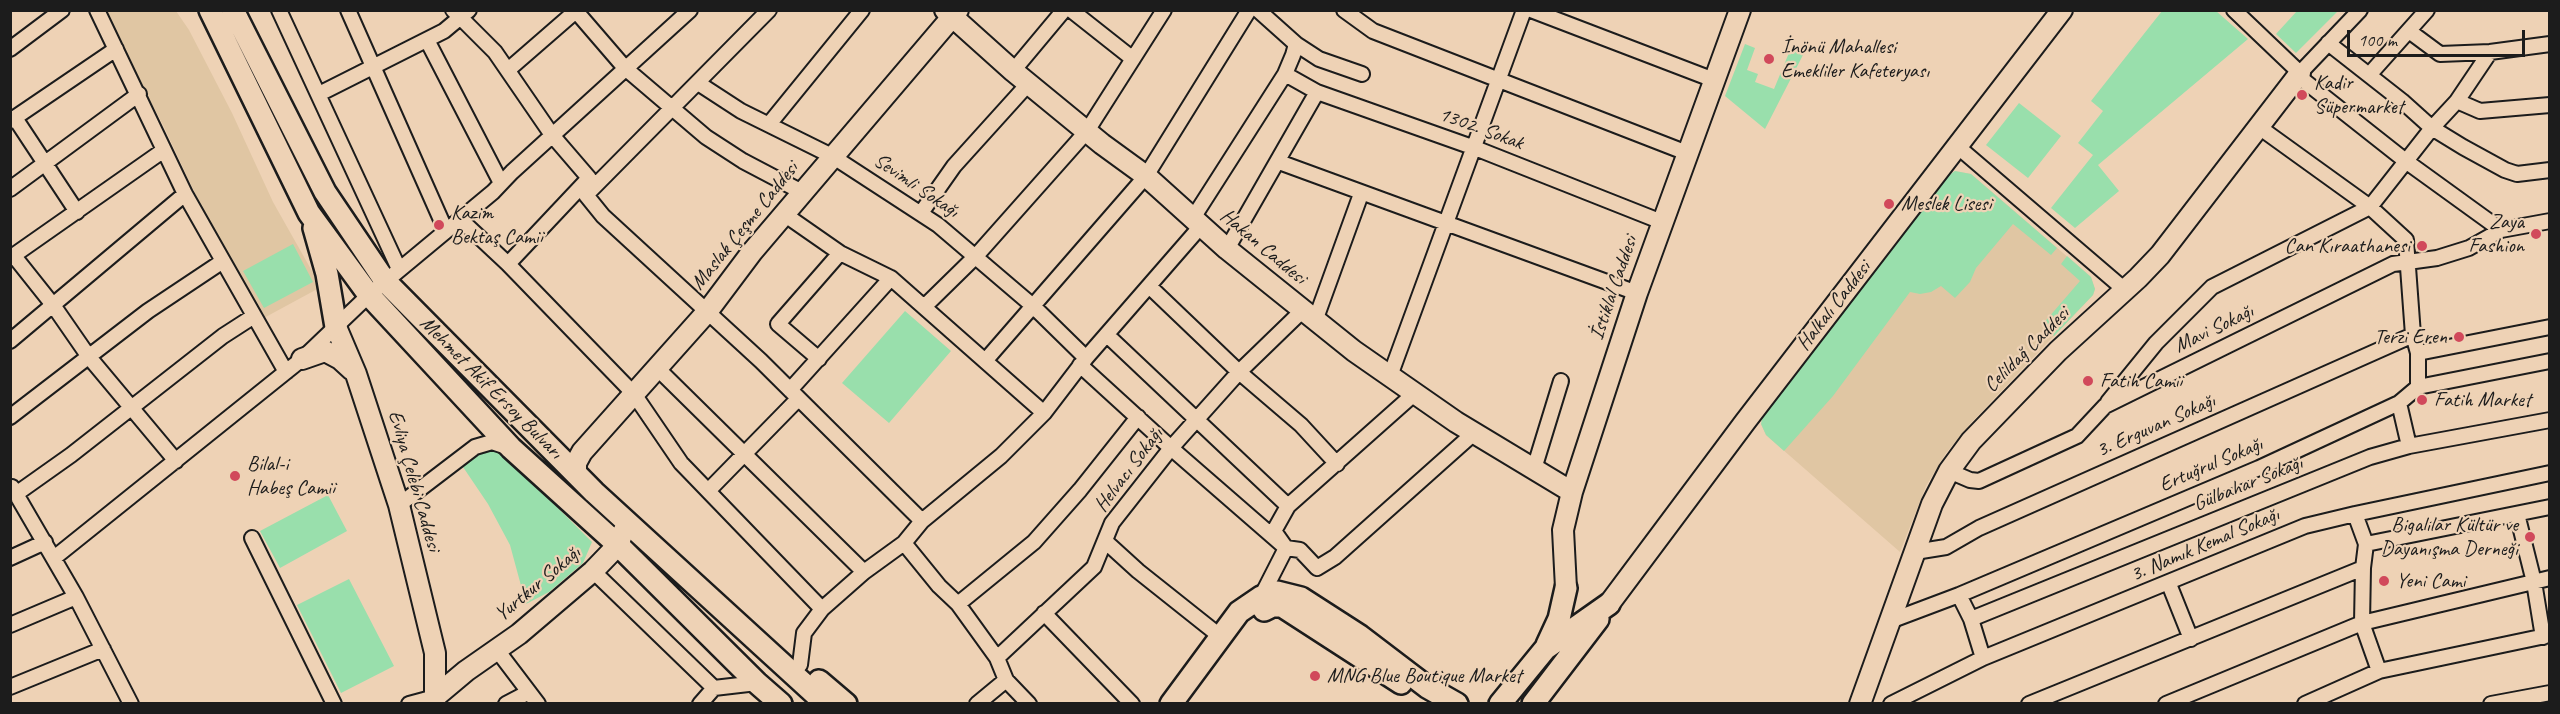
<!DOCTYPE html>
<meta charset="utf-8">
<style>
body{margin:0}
#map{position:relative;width:2560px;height:714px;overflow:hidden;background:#eed2b5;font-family:Caveat,sans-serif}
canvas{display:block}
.frame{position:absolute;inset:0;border:12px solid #1c1c1c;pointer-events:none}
.scale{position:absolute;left:2347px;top:30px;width:178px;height:27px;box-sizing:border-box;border:3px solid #1c1c1c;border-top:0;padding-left:8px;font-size:18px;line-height:21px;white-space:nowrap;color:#1c1c1c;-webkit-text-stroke:4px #eed2b5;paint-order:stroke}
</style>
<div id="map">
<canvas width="2560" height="714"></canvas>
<div class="frame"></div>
<div class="scale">100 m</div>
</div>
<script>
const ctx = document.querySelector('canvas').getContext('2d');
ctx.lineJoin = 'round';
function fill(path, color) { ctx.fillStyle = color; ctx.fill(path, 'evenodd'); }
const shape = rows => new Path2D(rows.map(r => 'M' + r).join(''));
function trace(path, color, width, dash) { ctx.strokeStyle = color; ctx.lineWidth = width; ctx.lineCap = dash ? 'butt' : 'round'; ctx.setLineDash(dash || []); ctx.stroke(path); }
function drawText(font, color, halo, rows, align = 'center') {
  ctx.font = font + ' Caveat,sans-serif'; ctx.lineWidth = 4.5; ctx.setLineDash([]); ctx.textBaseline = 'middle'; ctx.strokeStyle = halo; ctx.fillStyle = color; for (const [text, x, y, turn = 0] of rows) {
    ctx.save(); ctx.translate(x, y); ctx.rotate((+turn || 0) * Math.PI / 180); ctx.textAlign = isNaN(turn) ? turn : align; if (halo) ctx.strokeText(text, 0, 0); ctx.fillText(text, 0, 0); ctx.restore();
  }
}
fill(shape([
 [103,11,176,11,189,30,232,113,273,202,321,287,262,319,198,200,164,127],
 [1955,171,1971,174,2091,277,2095,289,2093,295,1970,424,1946,453,1926,486,1900,552,1766,435,1761,424,1949,175]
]), '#e0c6a3');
fill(shape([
 [2162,11,2216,11,2248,39,2098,165,2119,191,2075,228,2051,208,2093,155,2078,143,2103,111,2091,101],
 [2297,11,2338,11,2296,53,2276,34],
 [1745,44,1755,48,1747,70,1758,74,1755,82,1774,89,1791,48,1804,53,1765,129,1725,96],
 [2019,103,2061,136,2028,178,1986,145],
 [1955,171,1971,174,2057,248,2051,255,2013,224,1976,268,1970,282,1955,298,1941,286,1931,292,1920,294,1910,292,1833,396,1784,451,1766,435,1761,424,1763,413,1949,175],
 [293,244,313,282,264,308,243,271],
 [2067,256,2091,277,2095,289,2093,295,2054,336,2042,325,2080,281,2061,264],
 [905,311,951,351,889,423,842,383],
 [490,444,511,461,592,542,583,563,549,592,526,604,510,545,488,504,463,467],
 [328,495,347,531,280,568,260,531],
 [349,579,394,666,341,693,297,605]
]), '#99dfac');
const street = shape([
 [97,10,185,194,286,372],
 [279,10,399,269],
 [348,10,446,231],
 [453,10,495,52,552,135,589,178,586,195,603,216,761,361,922,521],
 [575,10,625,68,706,137,743,161,802,192],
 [1071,10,1133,59],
 [1344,10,1373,31,1687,153],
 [1531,10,1714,80],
 [2234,10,2300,73,2360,10],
 [2409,31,2440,54,2490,52,2550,44],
 [427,40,501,183],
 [2328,43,2402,101,2432,128,2463,147,2505,170,2517,174,2550,170],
 [1296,44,1319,59,1362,74],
 [10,49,62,10],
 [508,70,577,10],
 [1013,71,1064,10],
 [1285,74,1317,92,1475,148,1662,222],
 [2369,75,2427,10],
 [2298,76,2407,162,2501,230],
 [698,83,741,111,832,156,938,225,1033,306,1086,358],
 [319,94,444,31,469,10],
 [2457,101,2480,111,2550,105],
 [15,118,77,212],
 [10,121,116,49],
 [770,123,862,10],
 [2259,127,2370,207,2406,240,2413,335,2418,353,2418,387],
 [1957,146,2125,290],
 [1279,162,1637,293],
 [10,189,139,94],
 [586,195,769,10],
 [921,213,954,166,1029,83],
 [784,214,840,253,891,278,1044,413],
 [1193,218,1285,74,1293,55,1296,44,1258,10],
 [461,220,508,264,634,394,681,463,822,609],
 [1227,249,1317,92],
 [14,256,53,305,89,357,176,461],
 [10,258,164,150],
 [508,264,589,178],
 [1149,286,1239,372,1301,425,1337,464],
 [925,306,976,256,1087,131,1164,10],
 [1315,321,1361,194],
 [1107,335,1288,506],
 [10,341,185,194],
 [2418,353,2550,327],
 [819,359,778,324,840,253],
 [985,361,1146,176,1249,10],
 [1080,365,1171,448,1286,548,1261,597],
 [657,368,864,572],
 [1390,376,1524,10],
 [790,390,891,278],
 [1414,394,1288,506,1274,531,1286,548,1300,550,1317,568,1335,557,1474,433],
 [2108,402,2156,343,2212,287,2370,207,2432,128,2457,101,2490,52],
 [2399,403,2409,446],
 [10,417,148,311,223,261],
 [1534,469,1561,381],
 [1949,471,1970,480,1979,481,2077,436,2105,406,2393,264,2437,258,2469,248,2501,230,2550,221],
 [12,487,76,597,131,704],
 [708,491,798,399],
 [10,493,16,494,71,455,223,336,254,316],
 [399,505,475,447,492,442,507,447],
 [2355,514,2366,544,2363,568,2362,623,2379,671],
 [2517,514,2534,582,2543,637],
 [252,538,334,704],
 [1105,541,1138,571,1221,637],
 [904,543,939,586,958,604,997,658,1006,680,1029,704],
 [2366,544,2550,507],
 [1915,552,1946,547,1979,528,2413,335],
 [10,558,45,542],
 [54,558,302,359,369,295,493,192,512,172,690,10],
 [593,571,714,688],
 [2169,584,2191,639],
 [1959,595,1971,619,1983,658],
 [958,604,1034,542,1080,490,1138,417],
 [1044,613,1132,704],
 [1971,619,2370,457,2409,446,2550,420],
 [1890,621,1959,595,2259,468,2399,403,2418,387,2550,361],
 [10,625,76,597],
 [497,650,538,704],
 [997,658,1094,567,1112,523,1171,448,1239,372,1302,311],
 [800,665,804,633,822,609,864,572,904,543,922,521,1001,456,1044,413,1086,358,1201,226],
 [10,687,103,649],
 [409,704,435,697],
 [506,704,529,692],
 [700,704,714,688,757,683],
 [977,704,1006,680],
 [1891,704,1983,658,2305,526,2355,514,2550,473],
 [2029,704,2363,568],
 [2166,704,2362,623,2550,578],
 [2305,704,2379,671,2550,635],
 [2491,704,2550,693]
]);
const secondary = shape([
 [945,10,1013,71,1102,144,1146,176,1227,249,1354,351,1456,422,1572,492],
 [336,327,356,374,399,505,435,653,435,704],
 [302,359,325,351,340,359,352,370],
 [576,474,576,463,582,452,707,312,752,252,958,10],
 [1566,588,1563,530,1572,492,1637,293,1740,10],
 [1609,604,1745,422,2062,10],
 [435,697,466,671,519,634,593,571,618,545,623,532],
 [1860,704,1932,504,1949,471,1971,441,2058,351,2138,278,2160,255,2300,73]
]);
const primary = shape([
 [210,10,309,213,369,295,511,448,618,545,757,683,781,704],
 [233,10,325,192,385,281,594,492,826,704],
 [314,228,327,274,336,327],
 [1264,610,1272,606,1282,606,1401,683],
 [1547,645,1559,619,1566,588],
 [819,681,846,704],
 [1171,704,1239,612,1261,597,1277,592,1301,598,1360,636,1427,687,1457,704],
 [1500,704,1545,649,1609,604],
 [1533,704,1598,619]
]);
trace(street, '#1c1c1c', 18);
trace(secondary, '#1c1c1c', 24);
trace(primary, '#1c1c1c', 26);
trace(street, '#eed2b5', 14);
trace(secondary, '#eed2b5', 20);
trace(primary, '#eed2b5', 21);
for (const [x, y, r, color] of [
 [1769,59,6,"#d1495b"],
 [2302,95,6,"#d1495b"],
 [1889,204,6,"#d1495b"],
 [439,225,6,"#d1495b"],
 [2536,234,6,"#d1495b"],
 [2422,246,6,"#d1495b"],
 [2459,337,6,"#d1495b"],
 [2088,381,6,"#d1495b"],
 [2422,400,6,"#d1495b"],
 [235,476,6,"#d1495b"],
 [2530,537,6,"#d1495b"],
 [2384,581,6,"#d1495b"],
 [1315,676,6,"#d1495b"]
]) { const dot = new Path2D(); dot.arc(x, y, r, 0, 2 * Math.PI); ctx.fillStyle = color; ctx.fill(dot); trace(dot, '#eed2b5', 2); }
drawText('21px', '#1c1c1c', '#eed2b5', [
 ["İnönü Mahallesi",1781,47],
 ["Emekliler Kafeteryası",1781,71],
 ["Kadir",2314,83],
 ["Süpermarket",2314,107],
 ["Meslek Lisesi",1901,204],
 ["Kazim",451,213],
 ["Bektaş Camii",451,237],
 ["Zaya",2524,222,"right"],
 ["Fashion",2524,246,"right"],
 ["Can Kıraathanesi",2410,246,"right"],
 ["Terzi Eren",2447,337,"right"],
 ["Fatih Camii",2100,381],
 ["Fatih Market",2434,400],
 ["Bilal-i",247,464],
 ["Habeş Camii",247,488],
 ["Bigalılar Kültür ve",2518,525,"right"],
 ["Dayanışma Derneği",2518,549,"right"],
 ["Yeni Cami",2396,581],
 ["MNG Blue Boutique Market",1327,676]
], 'left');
drawText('21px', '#1c1c1c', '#eed2b5', [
 ["1302. Sokak",1481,129,20],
 ["Sevimli Sokağı",916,186,34],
 ["Maslak Çeşme Caddesi",745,226,-51],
 ["Hakan Caddesi",1263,247,40],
 ["İstiklal Caddesi",1614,288,-71],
 ["Halkalı Caddesi",1834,306,-52],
 ["Mavi Sokağı",2214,329,-26],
 ["Celildağ Caddesi",2027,350,-45],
 ["Mehmet Akif Ersoy Bulvarı",491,388,45],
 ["3. Erguvan Sokağı",2156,426,-24],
 ["Ertuğrul Sokağı",2211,465,-23],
 ["Helvacı Sokağı",1129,470,-53],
 ["Evliya Çelebi Caddesi",414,481,74],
 ["Gülbahar Sokağı",2248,484,-22],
 ["3. Namık Kemal Sokağı",2205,545,-23],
 ["Yurtkur Sokağı",538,584,-40]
]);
</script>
